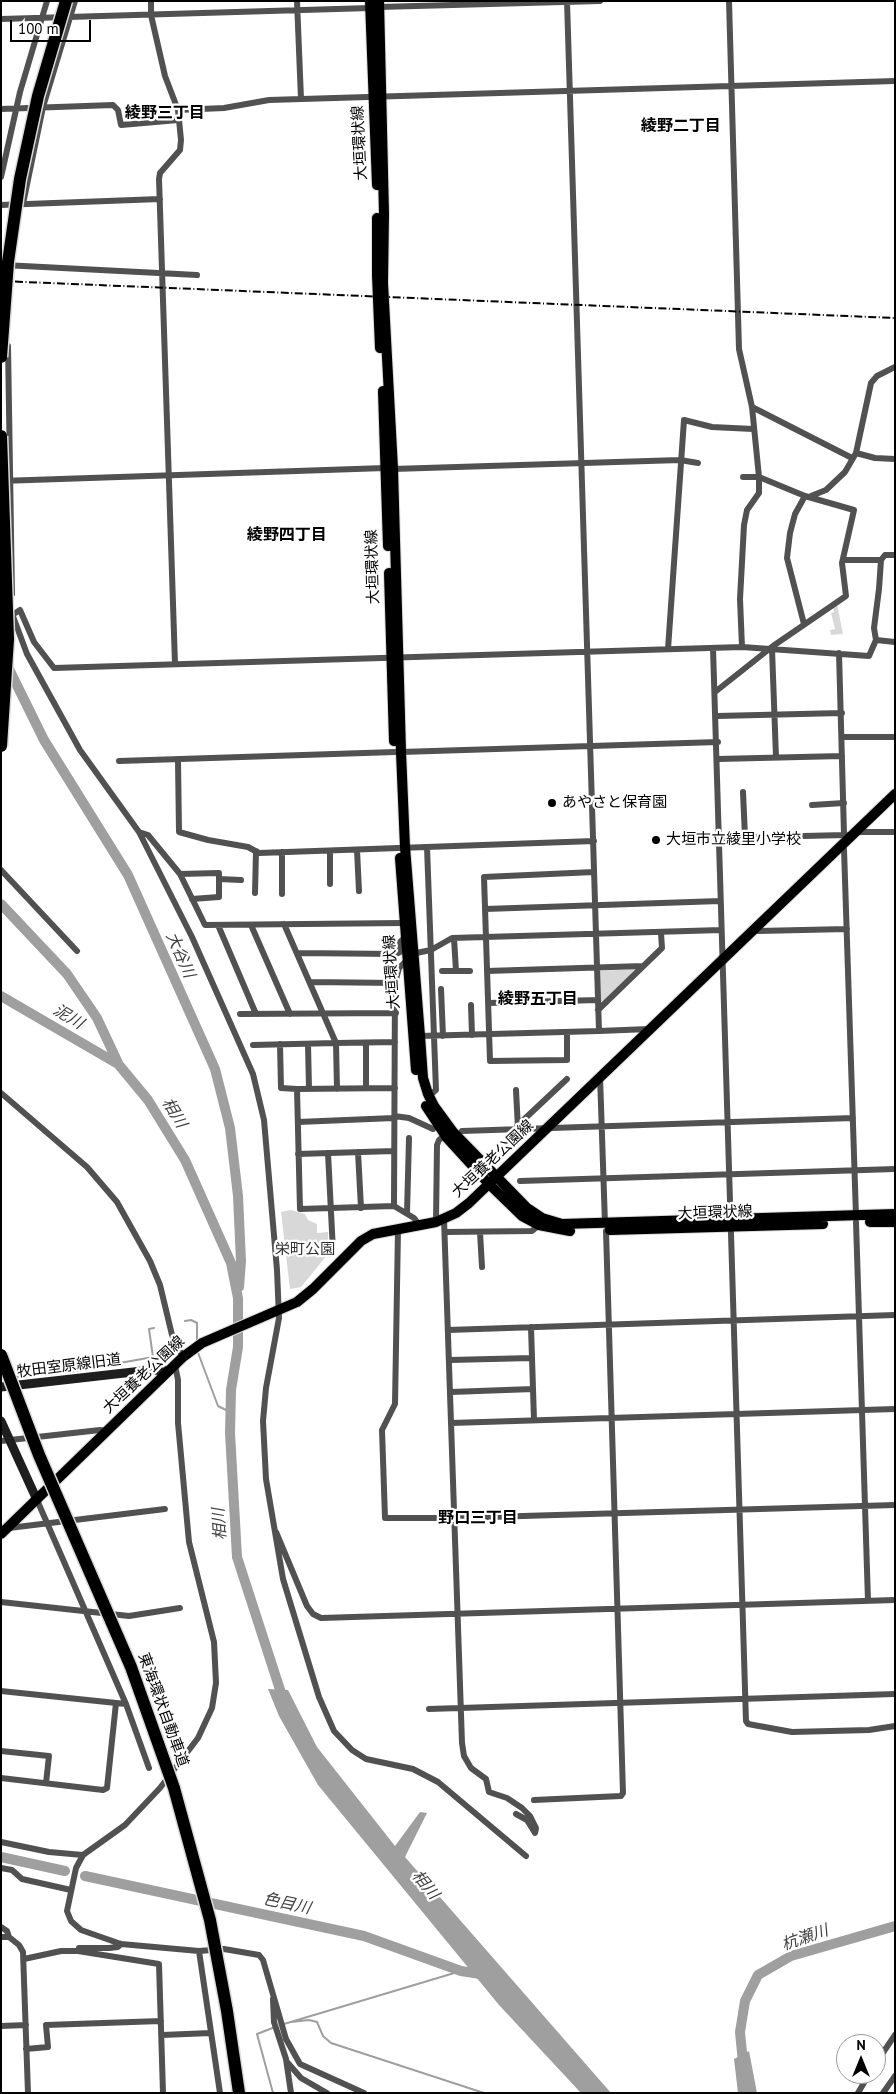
<!DOCTYPE html>
<meta charset="utf-8">
<style>
body{margin:0}
#map{position:relative;width:896px;height:2094px;overflow:hidden;background:#fff;font-family:"PT Sans",sans-serif}
canvas{display:block}
.frame{position:absolute;inset:0;border:2px solid #000;pointer-events:none}
.north{position:absolute;left:836px;top:2034px;width:50px;height:50px;box-sizing:border-box;background:#fff;border:1px solid #999;border-radius:50%;rotate:0deg;font-size:14px;font-weight:700;line-height:20px;text-align:center;color:#000}
.north::after{content:'';display:block;margin:auto;width:18px;height:22px;background:#000;clip-path:polygon(50% 0,100% 100%,50% 72%,0 100%)}
.scale{position:absolute;left:10px;top:20px;width:81px;height:22px;box-sizing:border-box;border:2px solid #000;border-top:0;padding-left:6px;font-size:15px;line-height:18px;white-space:nowrap;color:#000;-webkit-text-stroke:4px #fff;paint-order:stroke}
</style>
<div id="map">
<canvas width="896" height="2094"></canvas>
<div class="frame"></div>
<div class="north">N</div>
<div class="scale">100 m</div>
</div>
<script>
const ctx = document.querySelector('canvas').getContext('2d');
ctx.lineJoin = 'round';
function fill(path, color) { ctx.fillStyle = color; ctx.fill(path, 'evenodd'); }
const shape = rows => new Path2D(rows.map(r => 'M' + r).join(''));
function trace(path, color, width, dash) { ctx.strokeStyle = color; ctx.lineWidth = width; ctx.lineCap = dash ? 'butt' : 'round'; ctx.setLineDash(dash || []); ctx.stroke(path); }
function drawText(font, color, halo, rows, align = 'center') {
  ctx.font = font + ' "PT Sans","Noto Sans JP",sans-serif'; ctx.lineWidth = 4.5; ctx.setLineDash([]); ctx.textBaseline = 'middle'; ctx.strokeStyle = halo; ctx.fillStyle = color; for (const [text, x, y, turn = 0] of rows) {
    ctx.save(); ctx.translate(x, y); ctx.rotate((+turn || 0) * Math.PI / 180); ctx.textAlign = isNaN(turn) ? turn : align; if (halo) ctx.strokeText(text, 0, 0); ctx.fillText(text, 0, 0); ctx.restore();
  }
}
fill(shape([
 [837,604,843,634,831,635,830,630,835,629,831,613,834,612,833,607],
 [636,969,601,1003,599,971],
 [291,1210,305,1214,308,1220,317,1224,317,1233,328,1232,328,1254,301,1287,290,1289,281,1212]
]), '#d8d8d8');
fill(shape([
 [268,1689,288,1690,317,1747,395,1846,420,1812,427,1813,405,1857,611,2093,581,2093,499,2005,318,1785,279,1716],
 [749,2051,757,2093,738,2093,734,2059]
]), '#9f9f9f');
trace(shape([
 [185,1321,191,1320,197,1323,197,1343],
 [197,1350,218,1406,230,1412],
 [16,1377,70,1372,153,1357,149,1329,154,1328],
 [291,2022,309,2020,317,2022,323,2036,331,2043,484,2093],
 [284,2024,461,1971],
 [273,2093,257,2034,275,2027]
]), '#9f9f9f', 2);
trace(shape([
 [7,665,44,740,128,875,215,1069,230,1128,238,1196,241,1261,239,1287],
 [1,904,67,974,97,1018,119,1065,148,1100,185,1160,231,1263,238,1298,238,1347,231,1390,230,1433,237,1557,284,1702],
 [1,996,118,1064],
 [1,1857,65,1871],
 [85,1876,364,1936,461,1971,480,1974],
 [746,2093,740,2032,745,2001,758,1975,791,1956,895,1926]
]), '#9f9f9f', 10);
const primary = shape([
 [370,1,377,185],
 [379,1,384,214,383,283,393,469,401,752,405,847,420,1036,423,1078,428,1094,434,1106,453,1132,527,1208,542,1218,562,1224,895,1214],
 [377,218,377,275,380,348],
 [383,391,388,546],
 [389,573,394,741],
 [400,858,416,1070],
 [426,1106,447,1138,489,1184,522,1216,539,1225,570,1231],
 [870,1222,895,1222],
 [610,1230,823,1224],
 [1,1534,183,1357,202,1343,297,1302,313,1289,361,1241,373,1234,436,1222,456,1213,469,1203,895,794]
]);
trace(primary, '#dbdbdb', 12);
trace(shape([
 [151,1,151,15,165,76,178,110,181,140,180,150,160,173,159,179,175,664],
 [297,1,301,99],
 [729,1,739,349,752,407,759,477,759,493,747,510,744,525,740,599,742,647],
 [379,7,600,1],
 [1,19,370,8],
 [1,109,113,105,118,110,121,125,178,120],
 [178,110,224,108,269,100,895,81],
 [1,177,20,92,47,1],
 [23,204,43,107,75,1],
 [1,205,160,199],
 [1,254,4,265,197,275],
 [8,346,12,594],
 [752,407,852,458],
 [856,453,875,458,895,459],
 [393,469,680,460,698,463],
 [1,481,385,468],
 [811,496,826,490,845,472,856,453,871,383,877,376,895,367],
 [843,560,881,560],
 [11,611,27,654,80,750,139,832,192,937,253,1074,264,1120,277,1270,279,1318,266,1388,263,1421,266,1479,283,1579,319,1697,334,1731,352,1750,366,1759,413,1769,438,1782,526,1856],
 [12,615,20,610,34,642,54,668,742,647,869,656,876,640,874,628,879,589,881,560,885,555,895,555],
 [804,624,787,558,790,533,795,514,805,496],
 [876,640,895,642],
 [713,648,746,1721,748,1724,792,1732,869,1730,895,1726],
 [668,649,684,420,712,427,753,429],
 [772,649,776,757],
 [839,653,844,834],
 [715,692,773,646,846,596,842,563,854,510,805,496,759,477,743,477],
 [717,716,842,713],
 [842,737,895,737],
 [401,752,718,742],
 [718,759,842,756],
 [178,760,179,832,208,840,248,847,259,853,594,841],
 [119,761,395,752],
 [743,792,745,837],
 [812,805,844,803],
 [139,832,148,835,180,874,205,925,404,923],
 [856,832,895,832],
 [718,838,846,835],
 [841,845,844,849,856,1216],
 [427,847,436,1090,429,1096],
 [357,850,359,891],
 [330,851,330,884],
 [282,852,282,894],
 [1,870,77,951],
 [180,874,219,873,219,897,192,899],
 [219,879,241,880],
 [255,893,256,851],
 [485,909,720,901],
 [284,924,336,1043,395,1042],
 [218,925,256,1014],
 [251,925,290,1014],
 [753,929,758,931,847,929],
 [454,938,456,971],
 [297,953,396,954,400,952,400,942,405,937],
 [411,954,431,950,452,938,721,930],
 [442,971,470,971],
 [487,971,643,966],
 [310,982,395,983],
 [441,989,443,1036],
 [488,1003,598,1000],
 [471,1005,472,1035],
 [598,1010,662,948,661,933],
 [240,1014,396,1013],
 [599,1031,649,1029],
 [567,1032,567,1060,490,1061,484,877,594,872],
 [420,1036,599,1031,567,1],
 [366,1043,366,1088],
 [280,1044,281,1088,297,1089],
 [308,1044,309,1089],
 [253,1045,336,1043,337,1089],
 [600,1076,605,1224],
 [395,1088,297,1089,300,1209,394,1206,414,1218,420,1226],
 [516,1090,518,1129],
 [1,1093,87,1167,117,1202,150,1261,160,1285,172,1335,183,1357],
 [394,1116,409,1118,433,1129],
 [298,1122,394,1118],
 [517,1126,567,1079],
 [462,1131,853,1118],
 [358,1152,361,1208],
 [328,1153,333,1251],
 [298,1154,394,1151],
 [520,1181,895,1169],
 [394,1206,395,983,399,968,406,961],
 [407,1213,409,1138],
 [444,1219,462,1743,464,1756,471,1768,486,1779,489,1792,507,1798,522,1808,530,1816,536,1828,535,1833,527,1820,516,1814],
 [436,1222,437,1145,439,1140,445,1135],
 [856,1222,868,1601],
 [398,1230,395,1404,382,1430,385,1518,455,1518,895,1505],
 [446,1232,532,1231,539,1225],
 [480,1232,482,1267],
 [531,1327,534,1420],
 [448,1330,895,1315],
 [450,1360,532,1358],
 [175,1365,178,1380,178,1423,189,1542,214,1642,216,1683,212,1708,198,1738,160,1788,125,1825,83,1855,76,1868,67,1911,71,1921,81,1930,121,1944,199,1951,224,1949,259,1955,263,1960,286,2039,300,2064,364,2093],
 [451,1392,533,1389],
 [451,1423,895,1409],
 [1,1441,100,1430,107,1431],
 [37,1500,126,1704,149,1768],
 [9,1528,165,1509],
 [276,1532,307,1606,313,1614,321,1618,895,1600],
 [1,1602,129,1616,180,1608],
 [1,1691,126,1704],
 [429,1709,895,1694],
 [1,1751,49,1756,46,1783],
 [1,1778,103,1790,107,1788,116,1703],
 [534,1800,621,1796,623,1793,606,1231],
 [1,1842,49,1852,83,1855],
 [1,1868,12,1870,22,1879,71,1890],
 [1,1927,7,1931,9,1937],
 [1,1937,9,1937,19,1945,23,1952,28,2093],
 [79,1948,109,1948,118,1947,121,1944],
 [199,1951,220,2093],
 [24,1959,61,1951,78,1951,159,1964,163,2093],
 [273,1999,274,2022,286,2059,291,2093],
 [1,2026,26,2025],
 [162,2035,211,2033],
 [26,2049,48,2047,46,2025,161,2021],
 [287,2062,301,2078,327,2093],
 [876,2063,895,2035],
 [858,2093,869,2074],
 [883,2093,895,2076]
]), '#515151', 6);
trace(shape([
 [1,1387,151,1370,169,1371],
 [1,1421,37,1500]
]), '#1e1e1e', 9);
trace(primary, '#000', 10);
trace(shape([
 [1,281,895,318]
]), '#000', 2, [8, 2.5, 1, 2.5]);
const highwayBridge = shape([
 [1,357,8,262,20,179,38,96,66,1],
 [1,436,8,639,1,746],
 [1,1355,39,1455,131,1667,174,1788,210,1920,227,2011,239,2093]
]);
trace(highwayBridge, '#dbdbdb', 15, []);
trace(highwayBridge, '#000', 12);
for (const [x, y, r, color] of [
 [552,803,5,"#000"],
 [656,840,5,"#000"]
]) { const dot = new Path2D(); dot.arc(x, y, r, 0, 2 * Math.PI); ctx.fillStyle = color; ctx.fill(dot); trace(dot, '#fff', 2); }
drawText('15px', '#000', '#fff', [
 ["大垣環状線",360,143,-93],
 ["大垣環状線",373,567,-92],
 ["大垣環状線",392,972,-94],
 ["大垣養老公園線",493,1159,-43],
 ["大垣環状線",715,1213,-2],
 ["牧田室原線旧道",69,1366,-7],
 ["大垣養老公園線",144,1375,-43],
 ["東海環状自動車道",163,1710,70]
]);
drawText('15px', '#000', '#fff', [
 ["あやさと保育園",562,803],
 ["大垣市立綾里小学校",666,840]
], 'left');
drawText('15px', '#2f2f2f', '#fff', [
 ["栄町公園",305,1250]
]);
drawText('bold 16px', '#000', '#fff', [
 ["綾野三丁目",165,113],
 ["綾野二丁目",681,126],
 ["綾野四丁目",287,535],
 ["綾野五丁目",538,999],
 ["野口三丁目",478,1518]
]);
drawText('italic 16px', '#404040', '#fff', [
 ["大谷川",180,955,66],
 ["泥川",68,1017,31],
 ["相川",174,1113,59],
 ["相川",220,1524,-94],
 ["相川",425,1885,50],
 ["色目川",287,1904,12],
 ["杭瀬川",805,1938,-19]
]);
</script>
